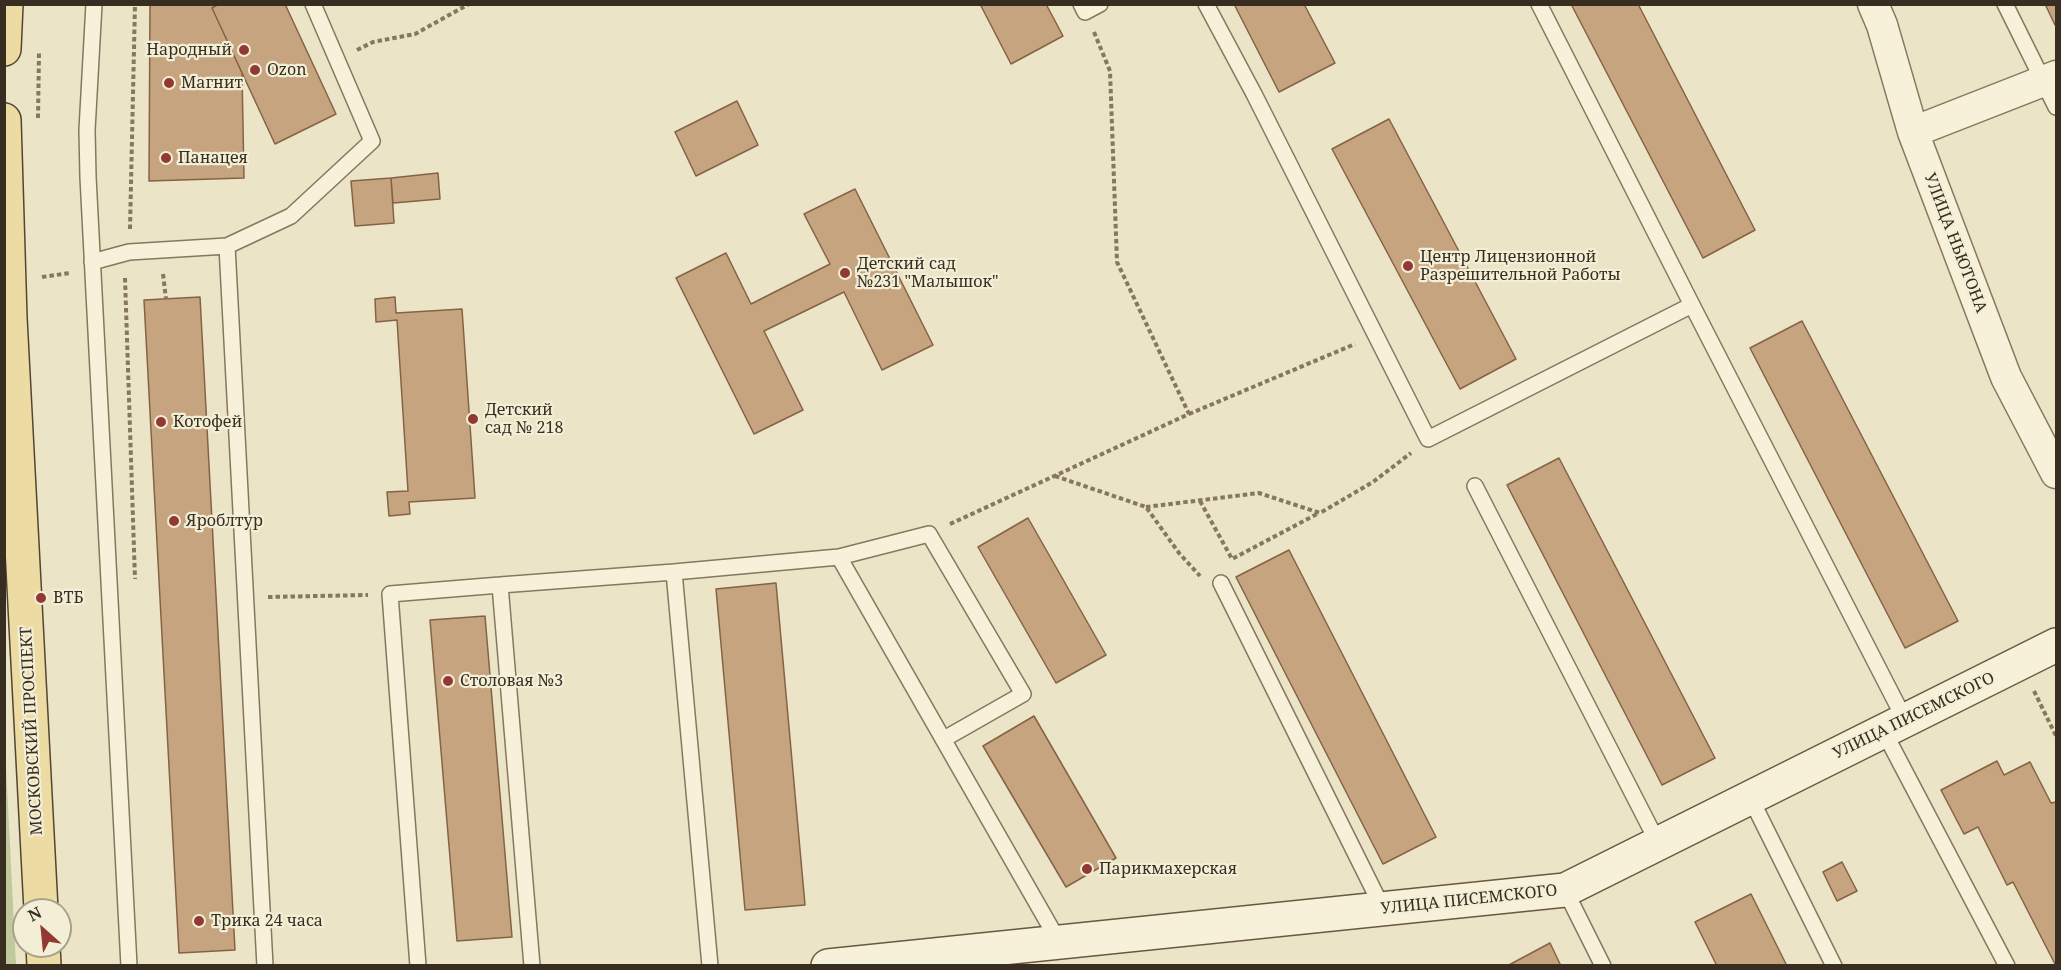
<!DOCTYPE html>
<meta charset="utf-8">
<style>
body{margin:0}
#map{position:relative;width:2061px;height:970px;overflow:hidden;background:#ebe4c7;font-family:"Noto Serif",serif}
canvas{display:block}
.frame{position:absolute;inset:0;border:6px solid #372d20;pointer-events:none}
.north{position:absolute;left:12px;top:898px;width:60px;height:60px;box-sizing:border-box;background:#f3eed6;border:2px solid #a8a18d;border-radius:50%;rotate:333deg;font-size:16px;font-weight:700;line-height:24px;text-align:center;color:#372d20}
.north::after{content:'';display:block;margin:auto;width:21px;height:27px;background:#913932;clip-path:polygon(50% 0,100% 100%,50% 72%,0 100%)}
</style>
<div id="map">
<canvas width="2061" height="970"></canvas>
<div class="frame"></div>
<div class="north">N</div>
</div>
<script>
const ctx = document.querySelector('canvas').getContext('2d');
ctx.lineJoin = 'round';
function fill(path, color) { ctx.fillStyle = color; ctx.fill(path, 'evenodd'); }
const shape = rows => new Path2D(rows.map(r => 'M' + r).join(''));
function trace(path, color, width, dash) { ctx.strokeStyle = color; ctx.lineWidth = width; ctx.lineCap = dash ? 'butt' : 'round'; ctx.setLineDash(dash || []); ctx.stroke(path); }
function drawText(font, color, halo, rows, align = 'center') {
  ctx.font = font + ' "Noto Serif",serif'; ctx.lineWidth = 4.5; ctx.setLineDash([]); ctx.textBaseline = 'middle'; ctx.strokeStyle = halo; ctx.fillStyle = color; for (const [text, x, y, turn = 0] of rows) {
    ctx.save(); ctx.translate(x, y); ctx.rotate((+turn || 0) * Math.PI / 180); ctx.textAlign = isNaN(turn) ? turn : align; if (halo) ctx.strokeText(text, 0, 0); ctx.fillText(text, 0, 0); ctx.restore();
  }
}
fill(shape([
 [4,747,5,747,16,965,5,965]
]), '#c0c99c');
const building = shape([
 [150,4,219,4,212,8,242,73,244,178,149,181,150,4],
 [219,4,285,4,336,114,275,144,212,8,219,4],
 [980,4,1046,4,1063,36,1011,64,980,4],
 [1234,4,1304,4,1335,63,1279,92,1234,4],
 [1571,4,1638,4,1755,230,1703,258,1571,4],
 [2045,4,2056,4,2056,24,2055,25,2045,4],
 [737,101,758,145,696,176,675,132,737,101],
 [1389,119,1516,359,1460,389,1332,149,1389,119],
 [438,173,440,199,393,203,391,178,438,173],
 [391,178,394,223,355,226,351,181,391,178],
 [855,189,933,345,882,370,844,292,764,331,803,410,754,434,676,278,726,253,751,304,830,264,804,214,855,189],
 [200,297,235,950,179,953,144,300,200,297],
 [395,297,396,313,462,309,475,498,409,502,410,514,389,516,387,492,408,491,397,320,376,322,375,299,395,297],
 [1802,321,1958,621,1905,648,1750,348,1802,321],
 [1559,458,1715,758,1662,785,1507,485,1559,458],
 [1028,518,1106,655,1056,683,978,547,1028,518],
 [1289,550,1436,837,1383,864,1236,577,1289,550],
 [776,583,805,905,745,910,716,589,776,583],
 [485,616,512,937,457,941,430,620,485,616],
 [1034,716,1116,858,1066,887,983,746,1034,716],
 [1997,761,2004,775,2030,762,2051,803,2056,802,2056,966,2013,882,2007,885,1978,827,1964,834,1941,790,1997,761],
 [1842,862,1857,891,1837,901,1823,872,1842,862],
 [1751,894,1787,966,1717,966,1695,922,1751,894],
 [1550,943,1561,966,1507,966,1550,943]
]);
fill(building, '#c7a480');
trace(building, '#846345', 1.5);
const lane = shape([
 [94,4,87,130,88,177,129,966],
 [1081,4,1085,12,1100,4],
 [1206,4,1254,94,1428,439,1692,305,1905,720],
 [1539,4,1692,305],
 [2005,4,2056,107],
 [227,246,265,966],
 [92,262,129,252,227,246,291,216,372,141,313,4],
 [1475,486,1658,843],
 [839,557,929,534,1023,694,944,739],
 [674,572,839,557,1059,942],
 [1221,583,1383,909],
 [1883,730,2007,966],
 [1750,797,1834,966],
 [1565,890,1603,966],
 [418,966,390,594,500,585],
 [532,966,500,585,674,572,710,966]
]);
const street = shape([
 [1873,4,1882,25,1913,132,2006,377,2056,473],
 [1913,132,2056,76]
]);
const secondary = shape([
 [828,966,1565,890,2056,645]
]);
const primary = shape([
 [4,49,6,4],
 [4,120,10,318,41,910],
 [43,946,44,966]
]);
trace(lane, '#86775e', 18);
trace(street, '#86775e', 33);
trace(secondary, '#685841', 36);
trace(primary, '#544531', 36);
trace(shape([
 [357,50,373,42,415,34,469,4],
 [38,118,39,53],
 [130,229,135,4],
 [163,274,166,299],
 [42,277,70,273],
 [125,278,135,579],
 [1189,414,1355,344],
 [1055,476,1146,507,1179,553,1200,576],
 [1200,501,1232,559,1319,513],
 [1146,507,1259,493,1320,513,1373,482,1411,453],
 [950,524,1189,414,1117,262,1110,71,1094,32],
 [268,597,368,595],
 [2034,691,2056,736]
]), '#86775e', 4, [4.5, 3]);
trace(lane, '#f7f1da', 15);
trace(street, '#f7f1da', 30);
trace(secondary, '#f7f1da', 33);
trace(primary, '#ecdba2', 33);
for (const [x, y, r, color] of [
 [244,50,6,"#913932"],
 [255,70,6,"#913932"],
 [169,83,6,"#913932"],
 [166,158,6,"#913932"],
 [1408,266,6,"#913932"],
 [845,273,6,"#913932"],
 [473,419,6,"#913932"],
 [161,422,6,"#913932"],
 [174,521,6,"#913932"],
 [41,598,6,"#913932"],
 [448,681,6,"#913932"],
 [1087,869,6,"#913932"],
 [199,921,6,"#913932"]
]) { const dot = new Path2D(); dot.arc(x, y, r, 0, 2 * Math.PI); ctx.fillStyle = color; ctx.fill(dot); trace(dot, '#f3eed6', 2); }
drawText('16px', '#372d20', '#f3eed6', [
 ["Народный",232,50,"right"],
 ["Ozon",267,70],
 ["Магнит",181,83],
 ["Панацея",178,158],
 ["Центр Лицензионной",1420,257],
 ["Разрешительной Работы",1420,275],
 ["Детский сад",857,264],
 ["№231 \"Малышок\"",857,282],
 ["Детский",485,410],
 ["сад № 218",485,428],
 ["Котофей",173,422],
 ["Яроблтур",186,521],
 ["ВТБ",53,598],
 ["Столовая №3",460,681],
 ["Парикмахерская",1099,869],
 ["Трика 24 часа",211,921]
], 'left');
drawText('16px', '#372d20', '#f3eed6', [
 ["УЛИЦА НЬЮТОНА",1955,243,69],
 ["УЛИЦА ПИСЕМСКОГО",1914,716,-26],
 ["МОСКОВСКИЙ ПРОСПЕКТ",32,731,-93],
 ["УЛИЦА ПИСЕМСКОГО",1469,900,-6]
]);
</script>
